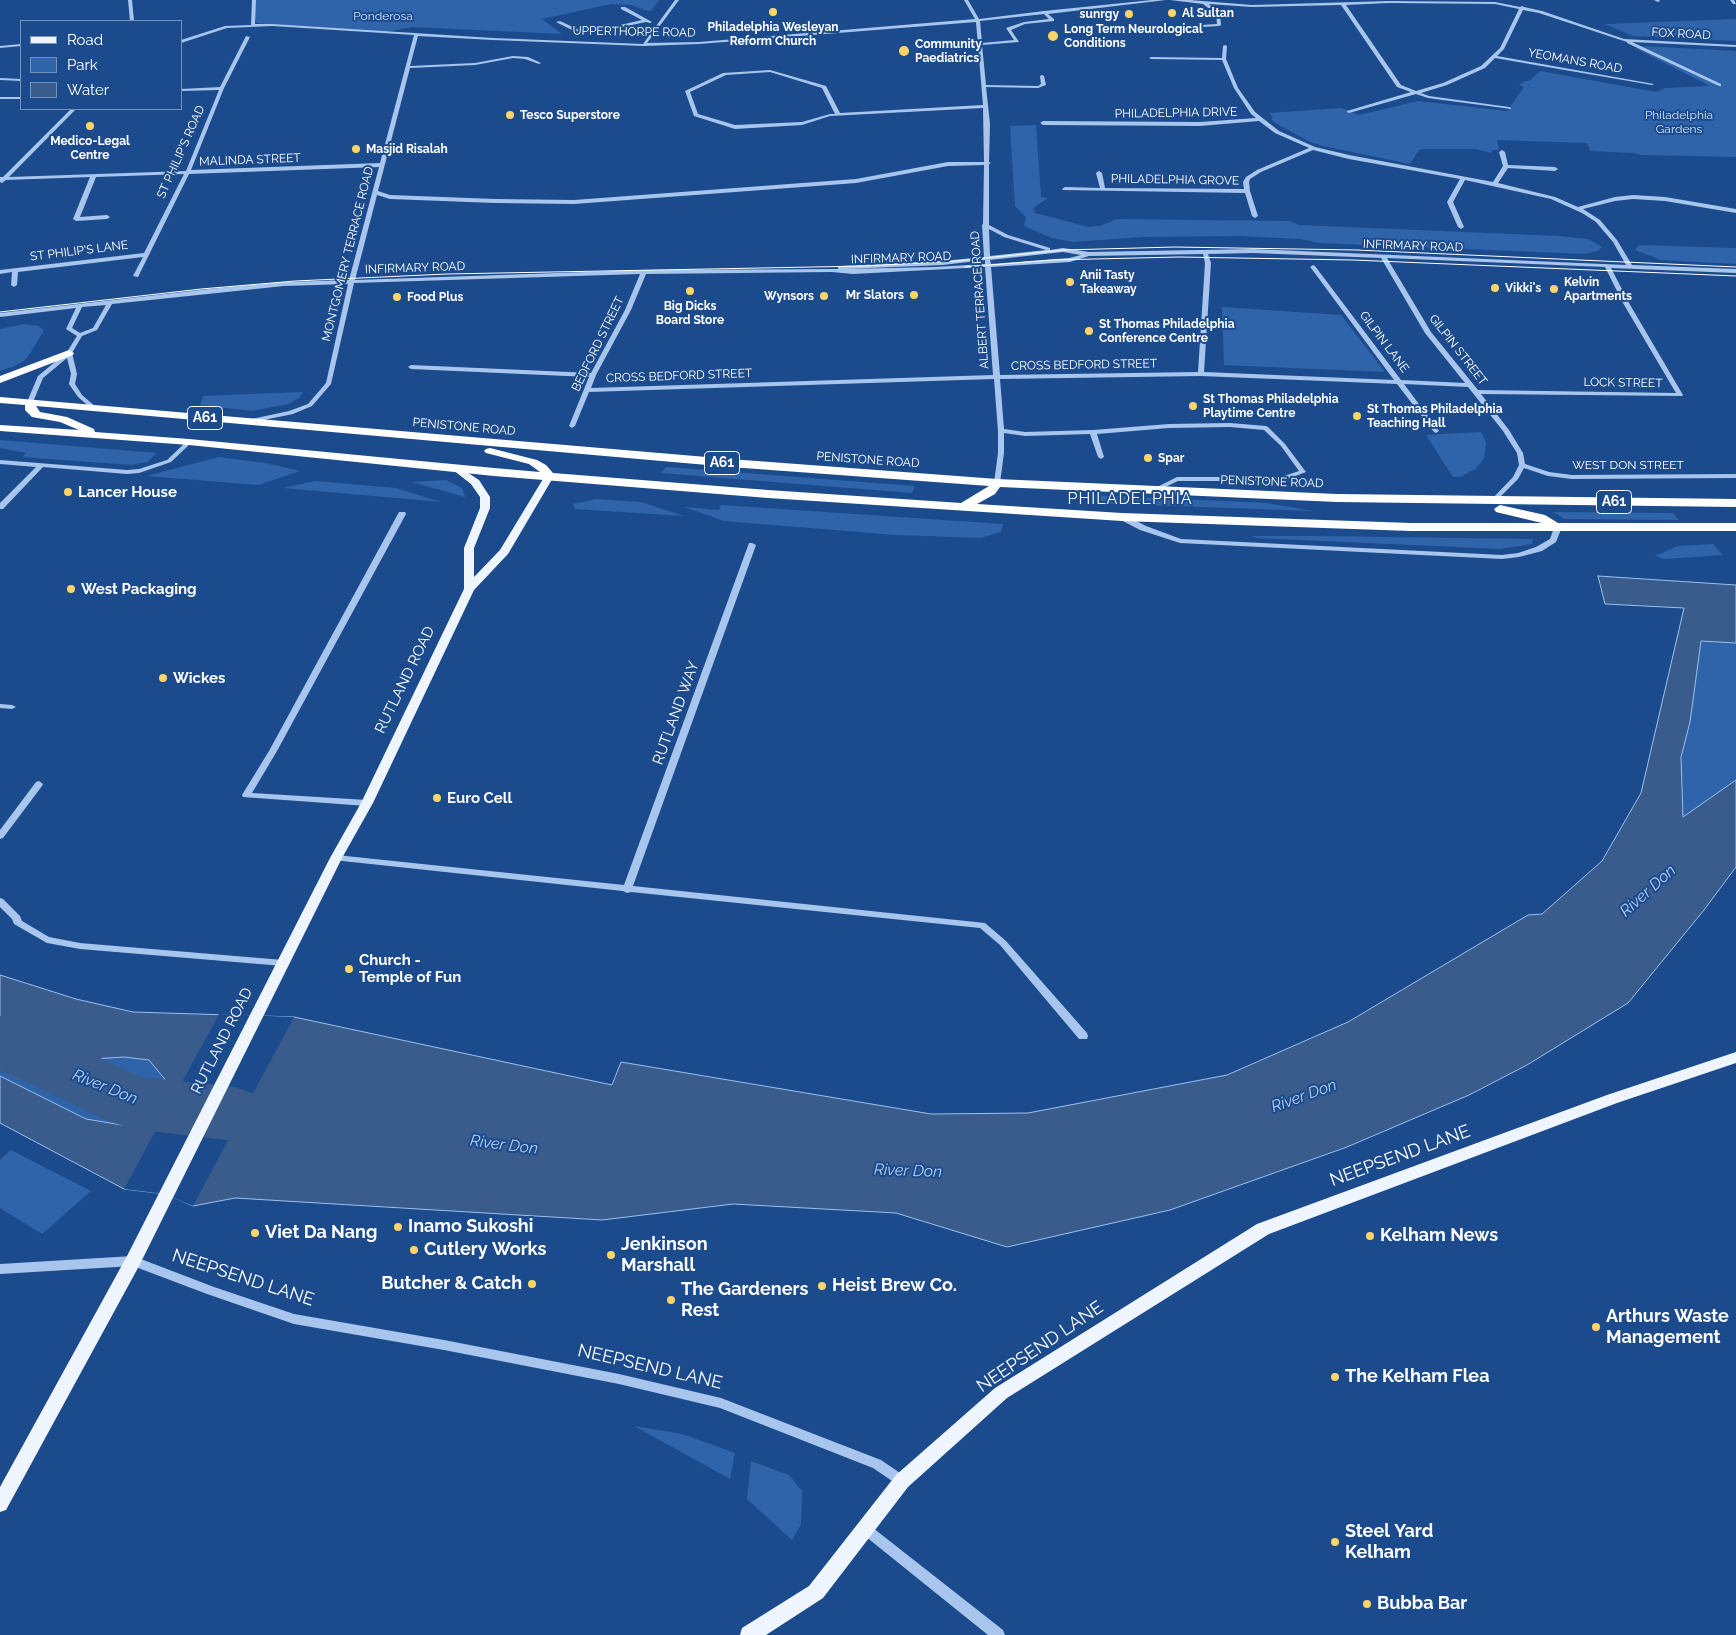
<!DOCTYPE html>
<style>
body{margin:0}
#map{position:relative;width:1736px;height:1635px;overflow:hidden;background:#1c4b8d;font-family:Raleway,sans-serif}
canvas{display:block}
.legend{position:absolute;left:20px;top:20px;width:162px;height:90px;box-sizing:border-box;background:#1c4b8d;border:1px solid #7793bb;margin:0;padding:6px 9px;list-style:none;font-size:15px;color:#fff}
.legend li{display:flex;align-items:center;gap:10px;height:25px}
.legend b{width:25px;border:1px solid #7793bb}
</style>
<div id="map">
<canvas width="1736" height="1635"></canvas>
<ul class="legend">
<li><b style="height:6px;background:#eff5ff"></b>Road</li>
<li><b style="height:14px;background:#2f64ab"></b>Park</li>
<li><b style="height:14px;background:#395c8c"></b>Water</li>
</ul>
</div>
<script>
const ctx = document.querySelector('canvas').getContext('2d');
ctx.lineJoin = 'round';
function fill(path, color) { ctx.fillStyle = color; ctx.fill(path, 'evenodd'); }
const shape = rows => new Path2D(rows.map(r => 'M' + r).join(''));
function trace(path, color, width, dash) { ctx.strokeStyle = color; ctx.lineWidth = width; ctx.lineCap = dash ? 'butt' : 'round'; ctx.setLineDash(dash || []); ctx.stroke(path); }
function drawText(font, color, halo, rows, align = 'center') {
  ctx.font = font + ' Raleway,sans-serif'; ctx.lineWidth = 4; ctx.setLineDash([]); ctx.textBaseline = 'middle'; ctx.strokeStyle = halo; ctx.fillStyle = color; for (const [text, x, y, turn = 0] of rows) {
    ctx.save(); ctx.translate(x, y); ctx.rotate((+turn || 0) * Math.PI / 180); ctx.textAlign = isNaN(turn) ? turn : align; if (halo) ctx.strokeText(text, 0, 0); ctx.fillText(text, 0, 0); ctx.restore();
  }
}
fill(shape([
 [254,0,659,0,651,11,644,10,632,5,611,4,542,19,562,34,412,27,385,32,272,25,257,23,254,17],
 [1736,19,1736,41,1633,36,1605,24],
 [1641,46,1736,51,1736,157,1641,155,1634,153,1590,151,1587,143,1497,140,1499,150,1492,150,1492,153,1476,149,1424,149,1419,150,1410,164,1323,146,1310,142,1277,124,1271,119,1273,117,1269,113,1341,108,1359,115,1418,101,1507,111,1524,87,1519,85,1525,81,1529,81,1540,71,1656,92,1665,88,1710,86,1635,48],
 [1036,125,1041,197,1048,198,1033,208,1035,213,1088,227,1100,226,1117,219,1290,221,1299,225,1559,236,1588,239,1602,247,1598,251,1585,254,1320,243,1300,239,1240,236,1141,237,1073,242,1052,238,1024,226,1026,217,1015,206,1010,126],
 [1639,245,1736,248,1736,264,1661,260,1635,250],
 [1222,307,1341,315,1385,372,1224,365],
 [24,324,38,326,44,330,31,352,24,361,12,367,0,371,0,329],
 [303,392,299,398,288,404,252,411,200,405,203,396],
 [1481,432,1486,442,1484,459,1475,469,1460,477,1453,477,1426,435],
 [0,440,157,453,147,462,131,465,22,457,26,453,0,448],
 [219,457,265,463,300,471,258,485,147,476],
 [666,467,915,486,912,493,661,473],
 [446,480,462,488,465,497,412,482],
 [315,481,396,488,441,502,283,488],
 [1089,495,1266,503,1313,511,1090,503],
 [596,499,641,502,684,516,575,509,573,504],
 [721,505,1003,524,1001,532,980,538,896,535,724,521,684,507,719,510],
 [1553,512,1673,513,1679,520,1565,519],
 [1252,536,1315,536,1533,539,1532,544,1500,549,1256,538],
 [1713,544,1723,555,1664,559,1655,556,1678,546],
 [1701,640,1736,643,1736,780,1683,818,1681,757,1690,722],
 [0,1029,65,1054,92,1059,124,1057,149,1060,172,1089,153,1110,134,1127,86,1119,0,1076],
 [11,1150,91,1191,42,1234,0,1208,0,1160],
 [634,1426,682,1434,735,1453,730,1479],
 [751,1461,789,1475,802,1491,801,1524,792,1540,747,1499]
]), '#2f64ab');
const water = shape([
 [1598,576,1736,585,1736,643,1701,641,1690,722,1681,757,1683,817,1736,780,1736,867,1704,910,1628,1003,1527,1065,1469,1095,1347,1147,1170,1210,1007,1247,896,1213,733,1204,602,1220,235,1198,193,1206,166,1194,124,1189,0,1123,0,1076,86,1119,134,1127,153,1110,151,1097,172,1088,149,1060,124,1057,92,1059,65,1054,0,1029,0,975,76,999,133,1012,294,1017,612,1085,621,1062,931,1114,1028,1113,1227,1075,1348,1022,1528,915,1542,914,1602,861,1641,793,1684,608,1605,604,1598,576]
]);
fill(water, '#395c8c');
trace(water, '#9bc1ef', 1);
fill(shape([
 [219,1014,294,1017,193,1206,164,1194,124,1189]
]), '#1c4b8d');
fill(shape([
 [0,1016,24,1023,142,1077,234,1087,259,1095,269,1114,259,1133,234,1141,132,1129,108,1121,0,1070,0,1016]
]), '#395c8c');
fill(shape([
 [128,0,132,0,134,21,130,21,128,0],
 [252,0,256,0,255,24,272,24,493,38,643,44,675,0,679,0,647,43,699,42,975,19,964,0,968,0,979,19,1044,11,1152,0,1166,0,1048,14,1054,19,1054,21,1025,24,1011,30,1019,42,982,45,986,85,1038,86,1041,84,1040,76,1042,75,1044,76,1046,85,1038,88,986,87,990,124,989,162,991,163,989,164,989,225,1008,235,1050,248,1050,250,1063,248,1089,252,1253,249,1626,265,1613,242,1596,222,1582,213,1551,199,1465,180,1453,202,1464,227,1461,229,1458,227,1447,202,1460,179,1349,159,1313,150,1261,172,1250,179,1249,182,1250,191,1258,216,1255,218,1252,216,1245,193,1063,190,1062,189,1065,187,1100,188,1096,173,1099,171,1102,173,1105,188,1244,189,1243,182,1246,177,1257,170,1309,148,1275,133,1259,121,1200,126,1043,125,1040,123,1043,121,1200,122,1256,118,1251,114,1234,88,1222,60,1151,59,1149,58,1151,57,1222,58,1223,46,1225,45,1227,46,1226,59,1238,88,1255,112,1279,131,1315,147,1349,155,1493,182,1503,166,1499,152,1502,150,1505,152,1508,165,1555,167,1558,169,1555,171,1508,168,1498,183,1555,197,1578,207,1615,197,1633,195,1665,197,1736,209,1736,213,1665,201,1633,199,1615,201,1583,209,1600,220,1617,240,1632,265,1736,269,1736,273,1611,268,1629,303,1683,395,1682,396,1481,394,1509,430,1523,453,1525,464,1549,472,1572,475,1736,474,1736,478,1572,479,1548,476,1524,468,1518,479,1494,503,1490,503,1490,501,1513,477,1519,465,1517,453,1503,431,1468,387,1404,384,1439,431,1436,433,1434,432,1397,384,1201,376,1000,379,1004,429,1025,432,1093,430,1169,424,1230,423,1266,426,1268,427,1285,444,1306,472,1282,481,1178,481,1153,493,1149,491,1177,477,1281,477,1299,471,1281,446,1264,430,1230,427,1169,428,1097,434,1104,457,1101,459,1098,457,1090,434,1025,436,1004,433,1004,453,1000,483,999,484,995,484,994,483,998,453,998,431,994,379,589,392,575,426,572,428,569,426,589,377,411,369,408,367,411,365,591,373,625,310,640,274,354,283,331,384,312,406,293,414,249,423,246,421,247,420,289,411,308,404,326,383,348,284,284,286,112,304,97,330,82,336,72,353,77,374,75,384,82,395,96,407,96,409,92,409,78,397,69,384,71,374,67,358,43,378,33,402,32,403,28,403,27,402,38,376,67,352,77,336,66,329,76,308,0,317,0,313,209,289,284,282,349,280,379,167,189,174,138,277,133,276,143,257,18,272,17,285,14,287,11,285,12,272,0,274,0,270,144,253,184,174,96,177,80,217,107,215,110,217,107,219,76,221,73,219,90,177,6,180,2,183,0,182,0,177,3,177,71,109,76,109,9,177,186,171,219,90,181,91,181,89,220,87,246,36,250,37,224,88,191,170,380,163,414,35,272,26,227,28,181,43,181,40,225,26,251,25,252,0],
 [1044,14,1049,19,1024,22,1006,28,1014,40,982,43,980,21,1044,14],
 [976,22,983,105,840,113,826,86,770,70,723,73,685,91,694,116,735,129,802,125,830,116,983,108,984,162,948,162,856,179,574,200,495,199,390,195,378,191,410,68,475,65,513,58,525,59,539,64,541,63,528,57,513,56,475,63,410,66,418,36,493,40,644,46,699,44,976,22],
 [770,72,822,88,835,114,830,114,802,122,735,125,698,114,690,92,726,75,770,72],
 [984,165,983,224,982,225,984,257,943,261,840,266,838,267,838,269,644,270,355,280,377,195,390,199,495,203,574,204,856,183,948,166,984,165],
 [989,229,1004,237,1046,250,990,256,989,229],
 [1063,252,1081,255,1069,258,991,264,990,260,1063,252],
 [1253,253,1381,258,1425,333,1465,383,1401,380,1315,266,1313,265,1310,267,1311,268,1394,380,1204,372,1211,263,1208,254,1253,253],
 [1203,254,1205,263,1198,372,1000,375,991,267,1070,262,1089,256,1203,254],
 [1387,258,1605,267,1623,303,1676,393,1478,390,1431,332,1387,258],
 [985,260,985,264,935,267,845,269,943,265,985,260],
 [985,267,993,375,591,388,596,375,631,310,646,274,832,272,853,274,985,267],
 [106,305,93,328,80,333,72,328,82,307,106,305],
 [1170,0,1190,0,1252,5,1389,1,1495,2,1520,7,1522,6,1524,7,1542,11,1624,39,1736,45,1736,47,1632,42,1721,84,1721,86,1719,86,1627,43,1627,42,1539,13,1523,10,1504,49,1497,56,1654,84,1652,85,1495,58,1485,68,1447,85,1421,93,1429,96,1509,107,1511,108,1511,109,1428,98,1416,94,1349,113,1347,112,1347,111,1411,92,1397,87,1341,5,1252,7,1209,4,1220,14,1221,25,1219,26,1153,30,1110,30,1086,25,1088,24,1110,28,1153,28,1217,24,1216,14,1203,4,1170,0],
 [1389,3,1495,4,1519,9,1500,48,1481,66,1443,83,1416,91,1401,85,1346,5,1389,3],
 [1654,0,1659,0,1660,1,1658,2,1654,0],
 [1730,0,1734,0,1736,4,1733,4,1730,0],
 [621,7,625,7,652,22,650,23,646,22,594,33,574,31,556,22,560,21,577,29,594,31,642,20,621,9,621,7],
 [21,44,21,46,0,48,0,46,21,44],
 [0,78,21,79,21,81,0,80,0,78],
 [0,97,21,97,21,99,0,99,0,97],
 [189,440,191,441,191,443,171,462,139,473,127,474,43,467,3,509,0,509,0,503,36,467,0,464,0,460,127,470,139,469,167,460,187,441,189,440],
 [399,512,405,512,406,514,277,751,252,793,367,800,371,803,367,806,243,797,242,795,269,751,399,512],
 [1119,515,1125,515,1146,526,1181,539,1502,555,1518,553,1536,547,1550,539,1555,525,1561,525,1562,527,1556,542,1542,551,1519,557,1502,559,1180,543,1140,530,1119,519,1119,515],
 [749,543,752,543,756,545,633,886,985,923,1006,941,1087,1033,1088,1036,1087,1039,1079,1039,1000,945,980,928,631,892,627,893,623,891,333,860,332,858,333,856,336,855,624,885,749,543],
 [0,704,12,705,16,707,12,709,0,708,0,704],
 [39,781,43,784,42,786,3,838,0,839,0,830,36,782,39,781],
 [0,898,3,899,20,916,22,921,49,937,80,943,283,960,286,961,288,963,286,965,283,966,80,949,47,943,14,924,12,919,0,907,0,898],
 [133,1256,214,1287,294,1314,444,1340,619,1374,721,1398,881,1460,906,1477,908,1481,906,1485,902,1487,898,1485,873,1468,720,1408,619,1384,444,1350,294,1324,207,1294,133,1266,0,1274,0,1264,133,1256],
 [864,1522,868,1524,1003,1630,1005,1635,988,1635,860,1532,858,1528,860,1524,864,1522]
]), '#a8c6ed');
fill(shape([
 [456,465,479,480,490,497,490,508,474,548,474,577,500,550,546,474,549,473,554,476,508,554,474,590,373,803,342,858,139,1266,6,1510,0,1512,0,1487,127,1256,330,858,361,803,464,589,464,548,480,508,480,497,471,484,453,470,453,466,456,465],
 [1736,1052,1736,1063,1617,1103,1269,1234,1007,1398,908,1487,823,1598,766,1635,740,1635,742,1628,809,1586,896,1475,995,1388,1257,1224,1607,1095,1736,1052]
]), '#eff5ff');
fill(shape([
 [69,350,74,353,73,355,0,383,0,376,69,350],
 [0,397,730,459,997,479,1337,494,1736,499,1736,507,1337,502,1000,487,995,494,977,504,1122,513,1411,523,1542,523,1496,512,1494,509,1500,505,1545,515,1558,523,1736,523,1736,531,1411,531,1122,521,768,498,494,476,189,445,0,431,0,425,79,430,60,422,32,417,25,410,25,405,0,403,0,397],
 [36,406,730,467,989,486,961,503,768,490,553,473,546,465,537,460,490,448,486,449,484,451,486,453,529,464,540,472,494,468,189,439,95,432,94,429,67,417,40,412,36,406]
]), '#fff');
trace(shape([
 [965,267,1052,260,1179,257,1353,260,1736,276],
 [0,312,201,289,295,281,447,274,865,266,956,261,1063,250,1175,247,1357,250,1736,267]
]), '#fff', 1);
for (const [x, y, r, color] of [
 [773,12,5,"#fed566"],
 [1172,13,5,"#fed566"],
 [1129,14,5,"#fed566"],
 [1053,36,6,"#fed566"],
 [904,51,6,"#fed566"],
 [510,115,5,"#fed566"],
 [90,126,5,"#fed566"],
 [356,149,5,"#fed566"],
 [1070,282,5,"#fed566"],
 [1495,288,5,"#fed566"],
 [1554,289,5,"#fed566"],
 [690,291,5,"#fed566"],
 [914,295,5,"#fed566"],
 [824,296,5,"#fed566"],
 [397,297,5,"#fed566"],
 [1089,331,5,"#fed566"],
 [1193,406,5,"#fed566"],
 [1357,416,5,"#fed566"],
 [1148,458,5,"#fed566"],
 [68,492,5,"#fed566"],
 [71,589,5,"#fed566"],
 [163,678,5,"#fed566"],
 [437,798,5,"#fed566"],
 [349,969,5,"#fed566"],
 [398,1227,5,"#fed566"],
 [255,1233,5,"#fed566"],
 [1370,1236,5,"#fed566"],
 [414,1250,5,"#fed566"],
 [611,1255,5,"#fed566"],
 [532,1284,5,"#fed566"],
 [822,1286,5,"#fed566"],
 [671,1300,5,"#fed566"],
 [1596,1327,5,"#fed566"],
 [1335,1377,5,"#fed566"],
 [1335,1542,5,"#fed566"],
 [1367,1604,5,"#fed566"]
]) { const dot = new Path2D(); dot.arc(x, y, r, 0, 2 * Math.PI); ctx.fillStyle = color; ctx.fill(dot); trace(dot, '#1c4b8d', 2); }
drawText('bold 12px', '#fff', '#1c4b8d', [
 ["Al Sultan",1182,13],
 ["sunrgy",1119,14,"right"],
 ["Philadelphia Wesleyan",773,27,"center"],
 ["Reform Church",773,41,"center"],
 ["Long Term Neurological",1064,29],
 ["Conditions",1064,43],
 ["Community",915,44],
 ["Paediatrics",915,58],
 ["Tesco Superstore",520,115],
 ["Medico-Legal",90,141,"center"],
 ["Centre",90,155,"center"],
 ["Masjid Risalah",366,149],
 ["Anii Tasty",1080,275],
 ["Takeaway",1080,289],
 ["Kelvin",1564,282],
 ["Apartments",1564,296],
 ["Vikki's",1505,288],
 ["Mr Slators",904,295,"right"],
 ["Wynsors",814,296,"right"],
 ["Food Plus",407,297],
 ["Big Dicks",690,306,"center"],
 ["Board Store",690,320,"center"],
 ["St Thomas Philadelphia",1099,324],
 ["Conference Centre",1099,338],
 ["St Thomas Philadelphia",1203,399],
 ["Playtime Centre",1203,413],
 ["St Thomas Philadelphia",1367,409],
 ["Teaching Hall",1367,423],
 ["Spar",1158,458]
], 'left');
drawText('12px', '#cee1fa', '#1c4b8d', [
 ["Ponderosa",383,16],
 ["Philadelphia",1679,115],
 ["Gardens",1679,129]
]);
drawText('12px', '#fff', '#1c4b8d', [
 ["UPPERTHORPE ROAD",634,32,1],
 ["FOX ROAD",1681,34,3],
 ["YEOMANS ROAD",1575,61,10],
 ["PHILADELPHIA DRIVE",1176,113,-1],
 ["ST PHILIP'S ROAD",181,152,-66],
 ["MALINDA STREET",250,160,-2],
 ["PHILADELPHIA GROVE",1175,180,1],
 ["INFIRMARY ROAD",1413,246,2],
 ["ST PHILIP'S LANE",79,251,-7],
 ["MONTGOMERY TERRACE ROAD",348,254,-76],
 ["INFIRMARY ROAD",901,258,-2],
 ["INFIRMARY ROAD",415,268,-2],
 ["ALBERT TERRACE ROAD",980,300,-94],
 ["GILPIN LANE",1384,342,53],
 ["BEDFORD STREET",598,344,-64],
 ["GILPIN STREET",1458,350,52],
 ["CROSS BEDFORD STREET",1084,365,-1],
 ["CROSS BEDFORD STREET",679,376,-2],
 ["LOCK STREET",1623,383,1],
 ["PENISTONE ROAD",464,427,5],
 ["PENISTONE ROAD",868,460,4],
 ["WEST DON STREET",1628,465],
 ["PENISTONE ROAD",1272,482,2]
]);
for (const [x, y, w] of [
 [205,418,35],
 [722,463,35],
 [1614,502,35]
]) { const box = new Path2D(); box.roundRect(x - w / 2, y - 11.5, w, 23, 4); ctx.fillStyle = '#1c4b8d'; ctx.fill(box); trace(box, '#fff', 1); }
drawText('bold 14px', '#fff', null, [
 ["A61",205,418],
 ["A61",722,463],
 ["A61",1614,502]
]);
drawText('bold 15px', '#fff', '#1c4b8d', [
 ["Lancer House",78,492],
 ["West Packaging",81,589],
 ["Wickes",173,678],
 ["Euro Cell",447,798],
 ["Church -",359,960],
 ["Temple of Fun",359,977]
], 'left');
drawText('15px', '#fff', '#1c4b8d', [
 ["RUTLAND ROAD",405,680,-64],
 ["RUTLAND WAY",676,713,-70],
 ["RUTLAND ROAD",222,1041,-63]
]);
ctx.letterSpacing = '1px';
drawText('16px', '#fff', '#1c4b8d', [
 ["PHILADELPHIA",1130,499]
]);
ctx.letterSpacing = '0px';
drawText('italic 16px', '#b4d0f4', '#1c4b8d', [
 ["River Don",1648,891,-42],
 ["River Don",105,1087,22],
 ["River Don",1304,1096,-20],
 ["River Don",504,1145,7],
 ["River Don",908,1171,2]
]);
drawText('18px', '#fff', '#1c4b8d', [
 ["NEEPSEND LANE",1400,1156,-20],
 ["NEEPSEND LANE",243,1278,18],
 ["NEEPSEND LANE",1040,1347,-34],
 ["NEEPSEND LANE",650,1367,13]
]);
drawText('bold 18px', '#fff', '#1c4b8d', [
 ["Inamo Sukoshi",408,1227],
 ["Viet Da Nang",265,1233],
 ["Kelham News",1380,1236],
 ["Jenkinson",621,1245],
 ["Marshall",621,1266],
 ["Cutlery Works",424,1250],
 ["Butcher & Catch",522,1284,"right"],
 ["Heist Brew Co.",832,1286],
 ["The Gardeners",681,1290],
 ["Rest",681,1311],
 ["Arthurs Waste",1606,1317],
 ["Management",1606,1338],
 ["The Kelham Flea",1345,1377],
 ["Steel Yard",1345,1532],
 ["Kelham",1345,1553],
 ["Bubba Bar",1377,1604]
], 'left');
</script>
